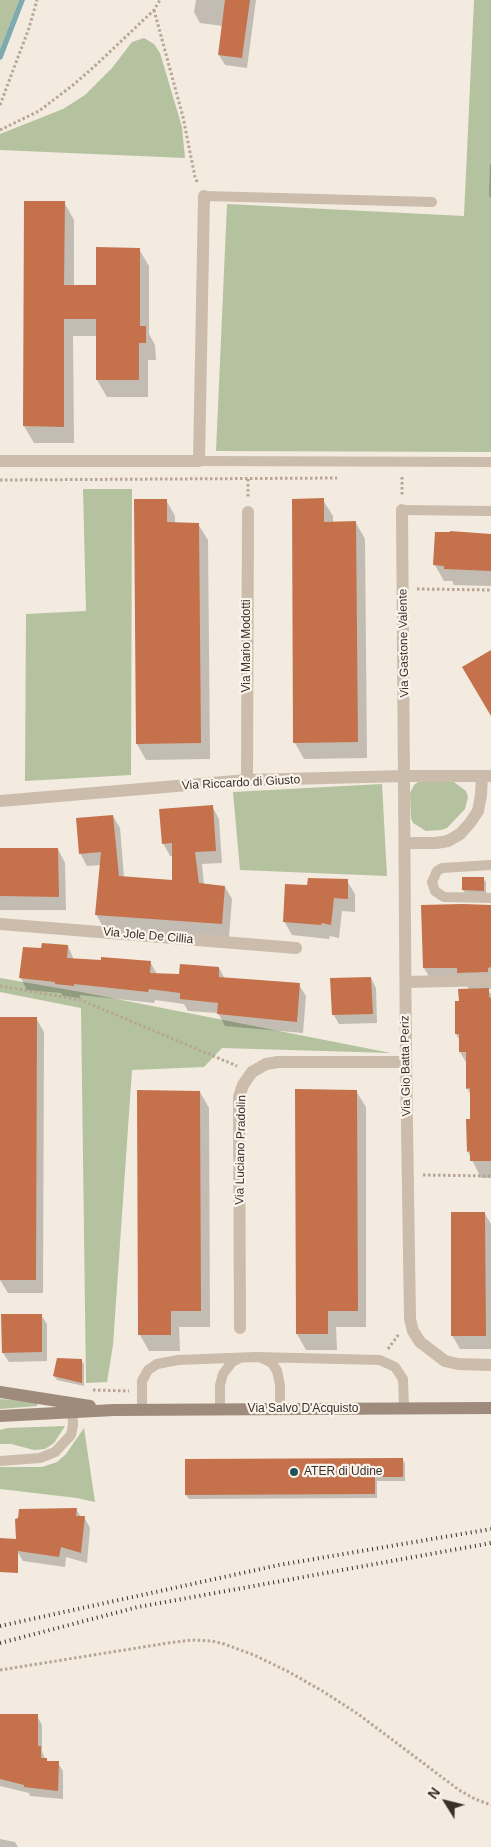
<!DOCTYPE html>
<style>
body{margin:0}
#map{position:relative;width:491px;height:1847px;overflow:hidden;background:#f3ebdf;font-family:Arial,sans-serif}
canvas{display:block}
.north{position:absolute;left:421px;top:1777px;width:50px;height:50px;-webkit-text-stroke:4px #faf4ec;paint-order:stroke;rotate:306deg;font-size:14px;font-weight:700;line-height:20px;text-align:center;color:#39302a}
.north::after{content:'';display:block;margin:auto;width:18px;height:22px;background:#39302a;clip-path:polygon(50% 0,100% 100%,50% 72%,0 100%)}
</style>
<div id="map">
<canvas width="491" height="1847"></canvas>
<div class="north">N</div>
</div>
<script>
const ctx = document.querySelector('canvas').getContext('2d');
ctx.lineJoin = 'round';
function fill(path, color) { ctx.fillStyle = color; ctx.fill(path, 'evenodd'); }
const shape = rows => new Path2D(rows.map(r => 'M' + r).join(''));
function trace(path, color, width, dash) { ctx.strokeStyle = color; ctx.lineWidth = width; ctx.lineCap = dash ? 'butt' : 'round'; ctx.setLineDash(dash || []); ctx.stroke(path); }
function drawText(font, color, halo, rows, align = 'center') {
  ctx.font = font + ' Arial,sans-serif'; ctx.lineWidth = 4.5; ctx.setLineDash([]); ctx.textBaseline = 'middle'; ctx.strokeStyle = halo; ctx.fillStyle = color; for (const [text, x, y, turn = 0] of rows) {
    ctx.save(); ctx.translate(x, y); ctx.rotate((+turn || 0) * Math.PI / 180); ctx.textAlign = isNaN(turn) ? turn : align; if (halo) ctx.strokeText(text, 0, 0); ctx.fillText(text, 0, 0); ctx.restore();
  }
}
fill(shape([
 [0,0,19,0,0,49],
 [474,0,491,0,491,452,216,451,227,204,464,216],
 [144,38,154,44,160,53,182,127,185,158,0,150,0,134,63,109,85,95,112,68,132,42],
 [83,489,132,489,131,775,25,781,26,614,86,611],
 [418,782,454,782,466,791,468,797,465,809,447,828,441,830,426,831,413,823,411,818,410,793,414,785],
 [382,784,387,876,240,870,233,792],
 [0,978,81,992,391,1053,222,1048,204,1067,132,1070,113,1345,107,1382,86,1383,81,1008,0,992],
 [0,1399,38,1402,37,1406,0,1409],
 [65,1426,54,1443,45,1449,34,1450,11,1444,0,1444,0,1430,8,1428],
 [84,1428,95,1502,77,1498,0,1489,0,1467,42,1467,57,1462,66,1454]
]), '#b4c29f');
fill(shape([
 [196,0,256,0,247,68,225,65,219,55,223,26,200,23,194,12],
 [490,164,491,164,491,199,489,195],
 [64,202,74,220,74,286,97,286,139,249,149,266,149,334,155,345,156,360,148,360,148,397,107,397,97,380,97,336,73,336,74,443,34,443,24,426],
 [166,500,175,516,175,524,198,524,208,540,210,759,146,760,137,744],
 [293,500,323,500,333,516,333,523,356,523,365,539,367,758,304,759,295,743],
 [491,535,491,586,454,585,452,581,444,581,435,565],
 [212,806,219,819,222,863,202,864,204,885,225,887,232,899,229,937,103,927,96,914,101,865,87,866,80,853,113,816,120,828,124,877,173,881,173,856,170,856,163,843],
 [0,849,58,849,65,863,66,910,0,910],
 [463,878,483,878,486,882,486,895,466,895,463,890],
 [347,881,355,894,355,912,342,911,339,938,330,936,329,939,292,935,284,921,308,887],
 [491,906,491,989,488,989,491,994,491,1178,481,1178,468,1152,471,1120,471,1095,467,1088,467,1064,460,1052,460,1041,456,1034,456,1002,460,1002,469,990,466,984,434,985,424,968],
 [68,946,74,960,150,962,157,974,181,975,219,968,225,979,299,985,306,996,303,1033,225,1026,218,1013,188,1011,184,1004,155,1000,154,1003,80,995,80,998,63,996,61,993,27,990,21,978,24,948,42,950],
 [371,978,376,988,377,1023,339,1024,333,1014],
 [36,1018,44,1032,43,1293,8,1293,0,1280],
 [296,1091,356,1091,366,1107,366,1327,336,1327,337,1350,306,1350,297,1334],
 [200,1092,209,1108,210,1327,179,1327,180,1351,149,1351,140,1335],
 [485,1214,491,1224,491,1349,460,1349,452,1335],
 [41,1315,47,1324,47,1361,9,1362,3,1353],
 [81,1360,84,1364,84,1386,57,1380,54,1376],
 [402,1459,405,1463,405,1481,377,1481,377,1498,189,1499,186,1495],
 [76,1509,81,1517,84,1517,90,1528,87,1563,66,1557,65,1567,23,1561,17,1551],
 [0,1715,37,1716,42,1725,42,1751,45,1759,48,1762,58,1763,63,1771,63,1799,30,1796,29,1793,0,1786],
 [0,1839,15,1842,18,1847,0,1847]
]), '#0003');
trace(shape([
 [0,57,22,0]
]), '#7faaaf', 5.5);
fill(shape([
 [225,0,250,0,242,58,218,55],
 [24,201,65,201,64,285,96,285,96,247,140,248,140,326,146,326,146,343,139,343,139,380,96,380,96,319,64,319,64,427,23,426],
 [324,498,324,522,356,521,358,742,293,743,292,499],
 [134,499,167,499,167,522,199,523,201,743,136,744],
 [450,531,491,534,491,571,444,569,444,566,433,565,435,532,450,532],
 [491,650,491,716,462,667],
 [213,805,216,851,195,852,199,883,225,886,222,924,95,915,101,852,79,854,76,818,113,815,119,876,172,880,172,843,162,844,159,809],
 [0,848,58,848,59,897,0,896],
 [462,877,484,877,484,891,462,890],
 [308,878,348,879,348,899,334,898,331,925,322,923,321,925,283,922,285,884,307,885],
 [462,904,491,905,491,967,488,968,488,972,457,973,457,968,423,968,421,905],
 [42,943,68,945,67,958,101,960,101,957,151,961,150,973,179,974,180,964,219,967,219,977,300,983,297,1022,217,1014,218,1003,180,999,180,993,149,989,148,992,74,984,74,986,55,984,55,982,19,978,23,947,41,948],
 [371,977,373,1014,332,1015,330,978],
 [489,988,489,997,491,998,491,1161,470,1161,470,1151,467,1152,466,1119,470,1119,470,1088,466,1089,466,1052,459,1052,459,1034,455,1034,455,1001,459,1001,458,989],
 [0,1017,37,1017,36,1280,0,1280],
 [295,1089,357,1090,358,1311,328,1311,328,1334,296,1334],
 [137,1090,200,1091,201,1311,171,1311,171,1335,138,1335],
 [451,1212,485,1212,486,1336,451,1336],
 [1,1314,42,1314,42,1352,2,1353],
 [57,1358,82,1359,82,1383,53,1376],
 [403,1458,403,1477,375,1477,375,1494,185,1495,185,1459],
 [77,1508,76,1516,85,1516,81,1553,61,1547,59,1557,18,1551,18,1573,0,1572,0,1538,16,1539,15,1519,18,1518,19,1509],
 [0,1714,38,1714,38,1746,41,1746,41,1758,47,1758,47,1761,59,1761,58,1791,24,1787,24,1785,0,1779]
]), '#c4714c');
trace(shape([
 [154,10,183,117,195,177,198,184],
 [0,105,29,28,37,0],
 [0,130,39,111,73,85,96,65,154,10,160,0],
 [402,477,402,497],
 [248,479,248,498],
 [0,480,337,478],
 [417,589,491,590],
 [0,986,81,1000,237,1066],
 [423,1175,491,1176],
 [388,1349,399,1334],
 [93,1390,129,1391],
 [0,1670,168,1643,192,1640,212,1641,224,1644,254,1655,289,1672,324,1692,358,1714,459,1790,475,1799,491,1805]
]), '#b7a695', 3, [2.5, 2.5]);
trace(shape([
 [204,196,432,202],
 [199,461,491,462],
 [402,510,491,511],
 [491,865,442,868,437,871,432,882,435,891,444,897,491,898],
 [262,1358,272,1363,277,1371,280,1385,280,1409],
 [220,1409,220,1385,223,1374,232,1362,240,1358],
 [142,1410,142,1381,148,1370,157,1364,178,1360,256,1357,380,1360,395,1367,403,1379,404,1408],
 [0,1461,40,1458,55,1452,71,1435,73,1425,72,1407]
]), '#cbbcab', 10);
trace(shape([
 [0,461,199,461,204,196],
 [402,510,406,1062,410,1319,413,1331,420,1342,445,1361,458,1364,491,1365],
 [247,780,248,512],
 [0,801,247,780,405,776,491,776],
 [405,843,436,843,448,841,460,834,470,823,478,811,481,795,482,776],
 [0,924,296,948],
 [406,982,491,980],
 [240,1328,239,1097,243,1085,252,1072,266,1064,278,1062,406,1062]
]), '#cbbcab', 12);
trace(shape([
 [0,1392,90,1406],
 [0,1416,114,1410,491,1408]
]), '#9f8b7c', 12);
trace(shape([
 [0,1626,279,1565,491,1529],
 [0,1643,138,1607,491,1543]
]), '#39302a', 4, [1, 4]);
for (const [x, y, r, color] of [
 [294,1472,5,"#20525a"]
]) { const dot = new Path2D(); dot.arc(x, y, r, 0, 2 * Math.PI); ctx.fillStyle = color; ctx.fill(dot); trace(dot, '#faf4ec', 2); }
drawText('12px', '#39302a', '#faf4ec', [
 ["Via Gastone Valente",404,643,-91],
 ["Via Mario Modotti",247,646,-90],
 ["Via Riccardo di Giusto",241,783,-3],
 ["Via Jole De Cillia",148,936,5],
 ["Via Gio Batta Periz",406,1066,-91],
 ["Via Luciano Pradolin",241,1150,-89],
 ["Via Salvo D'Acquisto",303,1409]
]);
drawText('12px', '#39302a', '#faf4ec', [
 ["ATER di Udine",304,1472]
], 'left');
</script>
